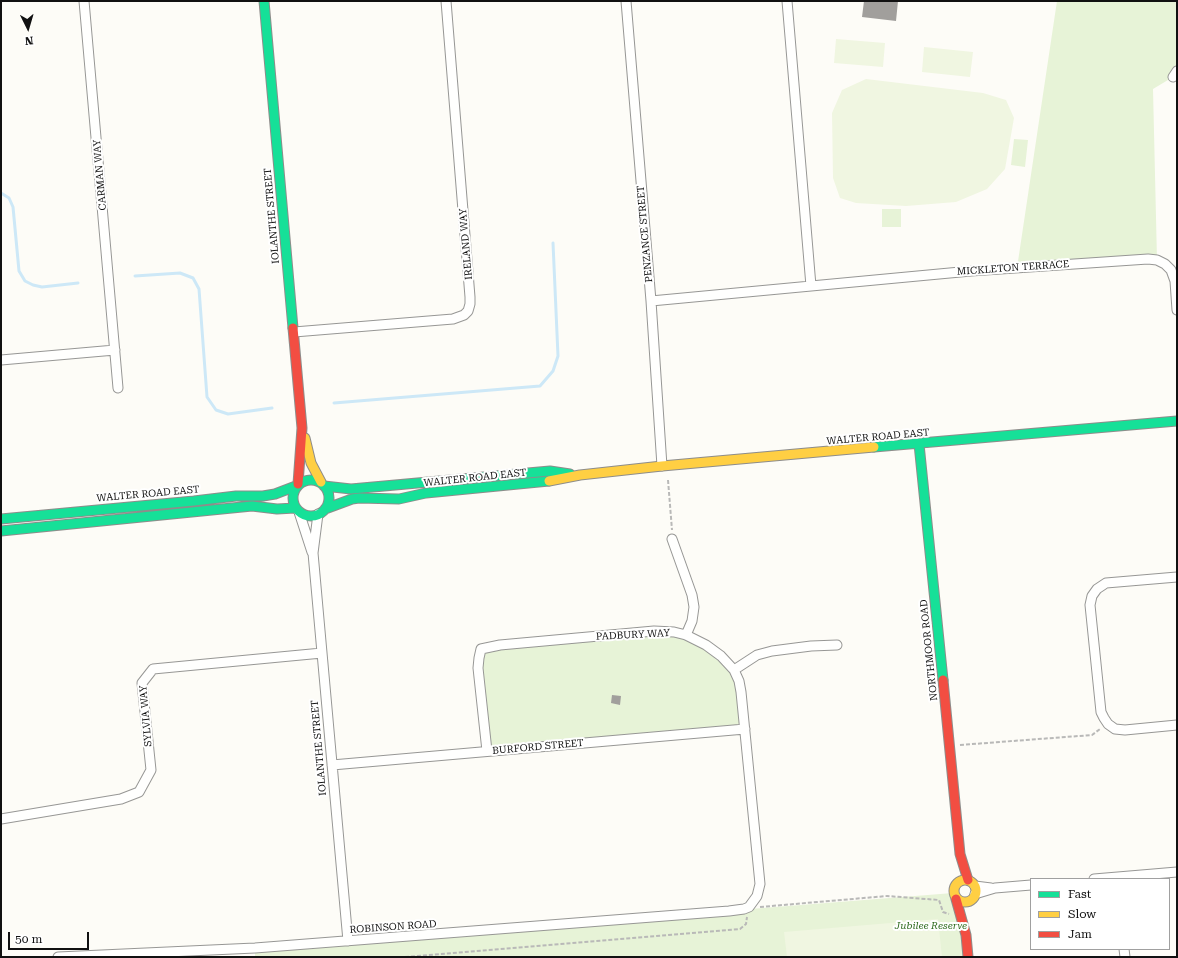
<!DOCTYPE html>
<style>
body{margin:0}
#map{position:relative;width:1178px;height:958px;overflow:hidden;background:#fdfcf7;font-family:"Roboto Serif",serif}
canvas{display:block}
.frame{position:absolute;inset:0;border:2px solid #111;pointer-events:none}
.legend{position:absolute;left:1030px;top:878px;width:140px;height:72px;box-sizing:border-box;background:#fff;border:1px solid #a0a0a0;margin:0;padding:5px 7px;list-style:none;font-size:12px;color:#111}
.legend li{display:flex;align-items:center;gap:8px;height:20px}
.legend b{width:20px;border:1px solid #a0a0a0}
.north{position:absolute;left:8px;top:8px;width:40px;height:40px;-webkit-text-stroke:3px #fff;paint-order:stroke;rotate:175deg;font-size:11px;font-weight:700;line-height:16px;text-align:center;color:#111}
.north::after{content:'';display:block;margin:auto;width:14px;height:18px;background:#111;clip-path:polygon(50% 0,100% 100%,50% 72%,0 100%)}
.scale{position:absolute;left:8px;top:932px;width:81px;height:18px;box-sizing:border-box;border:2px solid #111;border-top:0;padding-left:5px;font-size:12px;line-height:14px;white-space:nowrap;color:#111;-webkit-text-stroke:3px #fff;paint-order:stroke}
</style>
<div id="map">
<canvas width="1178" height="958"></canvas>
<div class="frame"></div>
<ul class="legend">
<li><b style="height:5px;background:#16e098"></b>Fast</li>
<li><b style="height:5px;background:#ffcf43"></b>Slow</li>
<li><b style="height:5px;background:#f24e42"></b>Jam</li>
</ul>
<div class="north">N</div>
<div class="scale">50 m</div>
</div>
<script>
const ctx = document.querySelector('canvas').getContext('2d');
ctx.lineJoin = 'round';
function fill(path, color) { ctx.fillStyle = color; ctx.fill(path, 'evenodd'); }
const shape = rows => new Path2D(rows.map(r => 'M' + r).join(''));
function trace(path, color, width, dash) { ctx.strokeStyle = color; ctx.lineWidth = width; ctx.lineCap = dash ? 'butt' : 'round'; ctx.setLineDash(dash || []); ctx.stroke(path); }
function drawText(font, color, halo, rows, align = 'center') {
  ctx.font = font + ' "Roboto Serif",serif'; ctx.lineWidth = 4; ctx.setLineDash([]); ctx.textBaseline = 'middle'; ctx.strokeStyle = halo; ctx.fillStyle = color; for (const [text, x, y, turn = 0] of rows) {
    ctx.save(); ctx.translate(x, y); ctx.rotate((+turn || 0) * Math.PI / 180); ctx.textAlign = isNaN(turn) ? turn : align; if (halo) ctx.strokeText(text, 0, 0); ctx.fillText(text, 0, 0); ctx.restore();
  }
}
fill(shape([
 [1057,1,1177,1,1177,71,1173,77,1153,89,1157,260,1017,268],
 [1014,139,1028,140,1025,167,1011,165],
 [882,209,901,209,901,227,882,227],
 [654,631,686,635,734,670,745,729,487,751,481,649],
 [953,893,968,957,255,957,255,948]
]), '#e7f3d7');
fill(shape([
 [836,39,885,43,883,67,834,63],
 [924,47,973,52,970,77,922,72],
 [866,79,983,93,1006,100,1014,118,1005,169,987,189,956,202,906,206,856,203,840,198,833,178,832,113,842,90],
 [938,919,942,957,787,957,784,932]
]), '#f0f6e1');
trace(shape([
 [1,193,9,198,13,207,19,271,25,281,33,285,42,287,78,283],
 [135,276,180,273,193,278,199,289,207,397,216,410,228,414,272,408],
 [334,403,540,386,553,371,558,356,553,243]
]), '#cde8f7', 3);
fill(shape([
 [864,1,898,1,896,21,862,17],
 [612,695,621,696,620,705,611,703]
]), '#a19f9c');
const street = shape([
 [84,1,118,388],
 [626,1,651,301,662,466],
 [787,1,811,286],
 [1173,77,1177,71],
 [651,301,971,271,1148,259,1157,260,1165,264,1171,270,1175,281,1177,310],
 [294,332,453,319,464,315,468,311,470,304,470,297,446,1],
 [1,360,115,350],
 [299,512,312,552],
 [318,514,313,553,348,941],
 [672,539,692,595,694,607,692,621,686,635],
 [1177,577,1106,583,1097,589,1092,596,1090,605,1101,712,1104,718,1108,724,1115,729,1125,730,1177,725],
 [734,670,757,655,772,651,811,646,837,645],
 [332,765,745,729],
 [1,819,121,799,139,792,151,770,142,683,153,669,322,653],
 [1094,879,1177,872],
 [975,886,991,888],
 [975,894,995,888,1031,885],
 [1124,949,1125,957],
 [58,957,255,948,729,911,744,909,749,907,757,896,760,884,741,692,739,681,734,670,721,656,706,645,686,635,674,632,654,631,500,645,481,649,479,658,478,668,487,751]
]);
const fast = shape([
 [264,1,293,328],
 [919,444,943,680],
 [874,447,1177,421],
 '293 498a18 18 0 1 1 36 0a18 18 0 1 1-36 0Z',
 [324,486,351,489,550,471,570,474],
 [325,509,352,499,359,498,399,499,426,493,549,481],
 [1,519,194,501,236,496,263,496,275,494,296,486],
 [1,531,252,506,277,509,295,508]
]);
const slow = shape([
 [305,438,311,463,321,482],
 [549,481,580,475,662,466,874,447],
 '954 891a11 11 0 1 1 22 0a11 11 0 1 1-22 0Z'
]);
const jam = shape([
 [293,328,302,428,298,484],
 [943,680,960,854,968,880],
 [956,899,966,935,968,957]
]);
trace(street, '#979795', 11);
trace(fast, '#8e8d8b', 11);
trace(slow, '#8e8d8b', 11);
trace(jam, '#8e8d8b', 11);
trace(shape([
 [668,480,672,530],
 [960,745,1092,735,1100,729],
 [760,907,887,896,939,900,943,912,949,914],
 [405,957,740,929,746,924,747,917]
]), '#b9b9b8', 2, [4, 2]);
trace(street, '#fffffe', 9);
trace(fast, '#16e098', 9);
trace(slow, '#ffcf43', 9);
trace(jam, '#f24e42', 9);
drawText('10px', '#111', '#fff', [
 ["CARMAN WAY",100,175,-95],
 ["IOLANTHE STREET",272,216,-95],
 ["PENZANCE STREET",645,234,-95],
 ["IRELAND WAY",466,244,-95],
 ["MICKLETON TERRACE",1013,268,-4],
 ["WALTER ROAD EAST",878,437,-5],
 ["WALTER ROAD EAST",475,478,-6],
 ["WALTER ROAD EAST",148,494,-5],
 ["PADBURY WAY",633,635,-3],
 ["NORTHMOOR ROAD",929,650,-96],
 ["SYLVIA WAY",146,716,-95],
 ["BURFORD STREET",538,747,-5],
 ["IOLANTHE STREET",319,748,-95],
 ["ROBINSON ROAD",393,927,-4]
]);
drawText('italic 10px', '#2f6b1f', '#fff', [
 ["Jubilee Reserve",931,926]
]);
</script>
